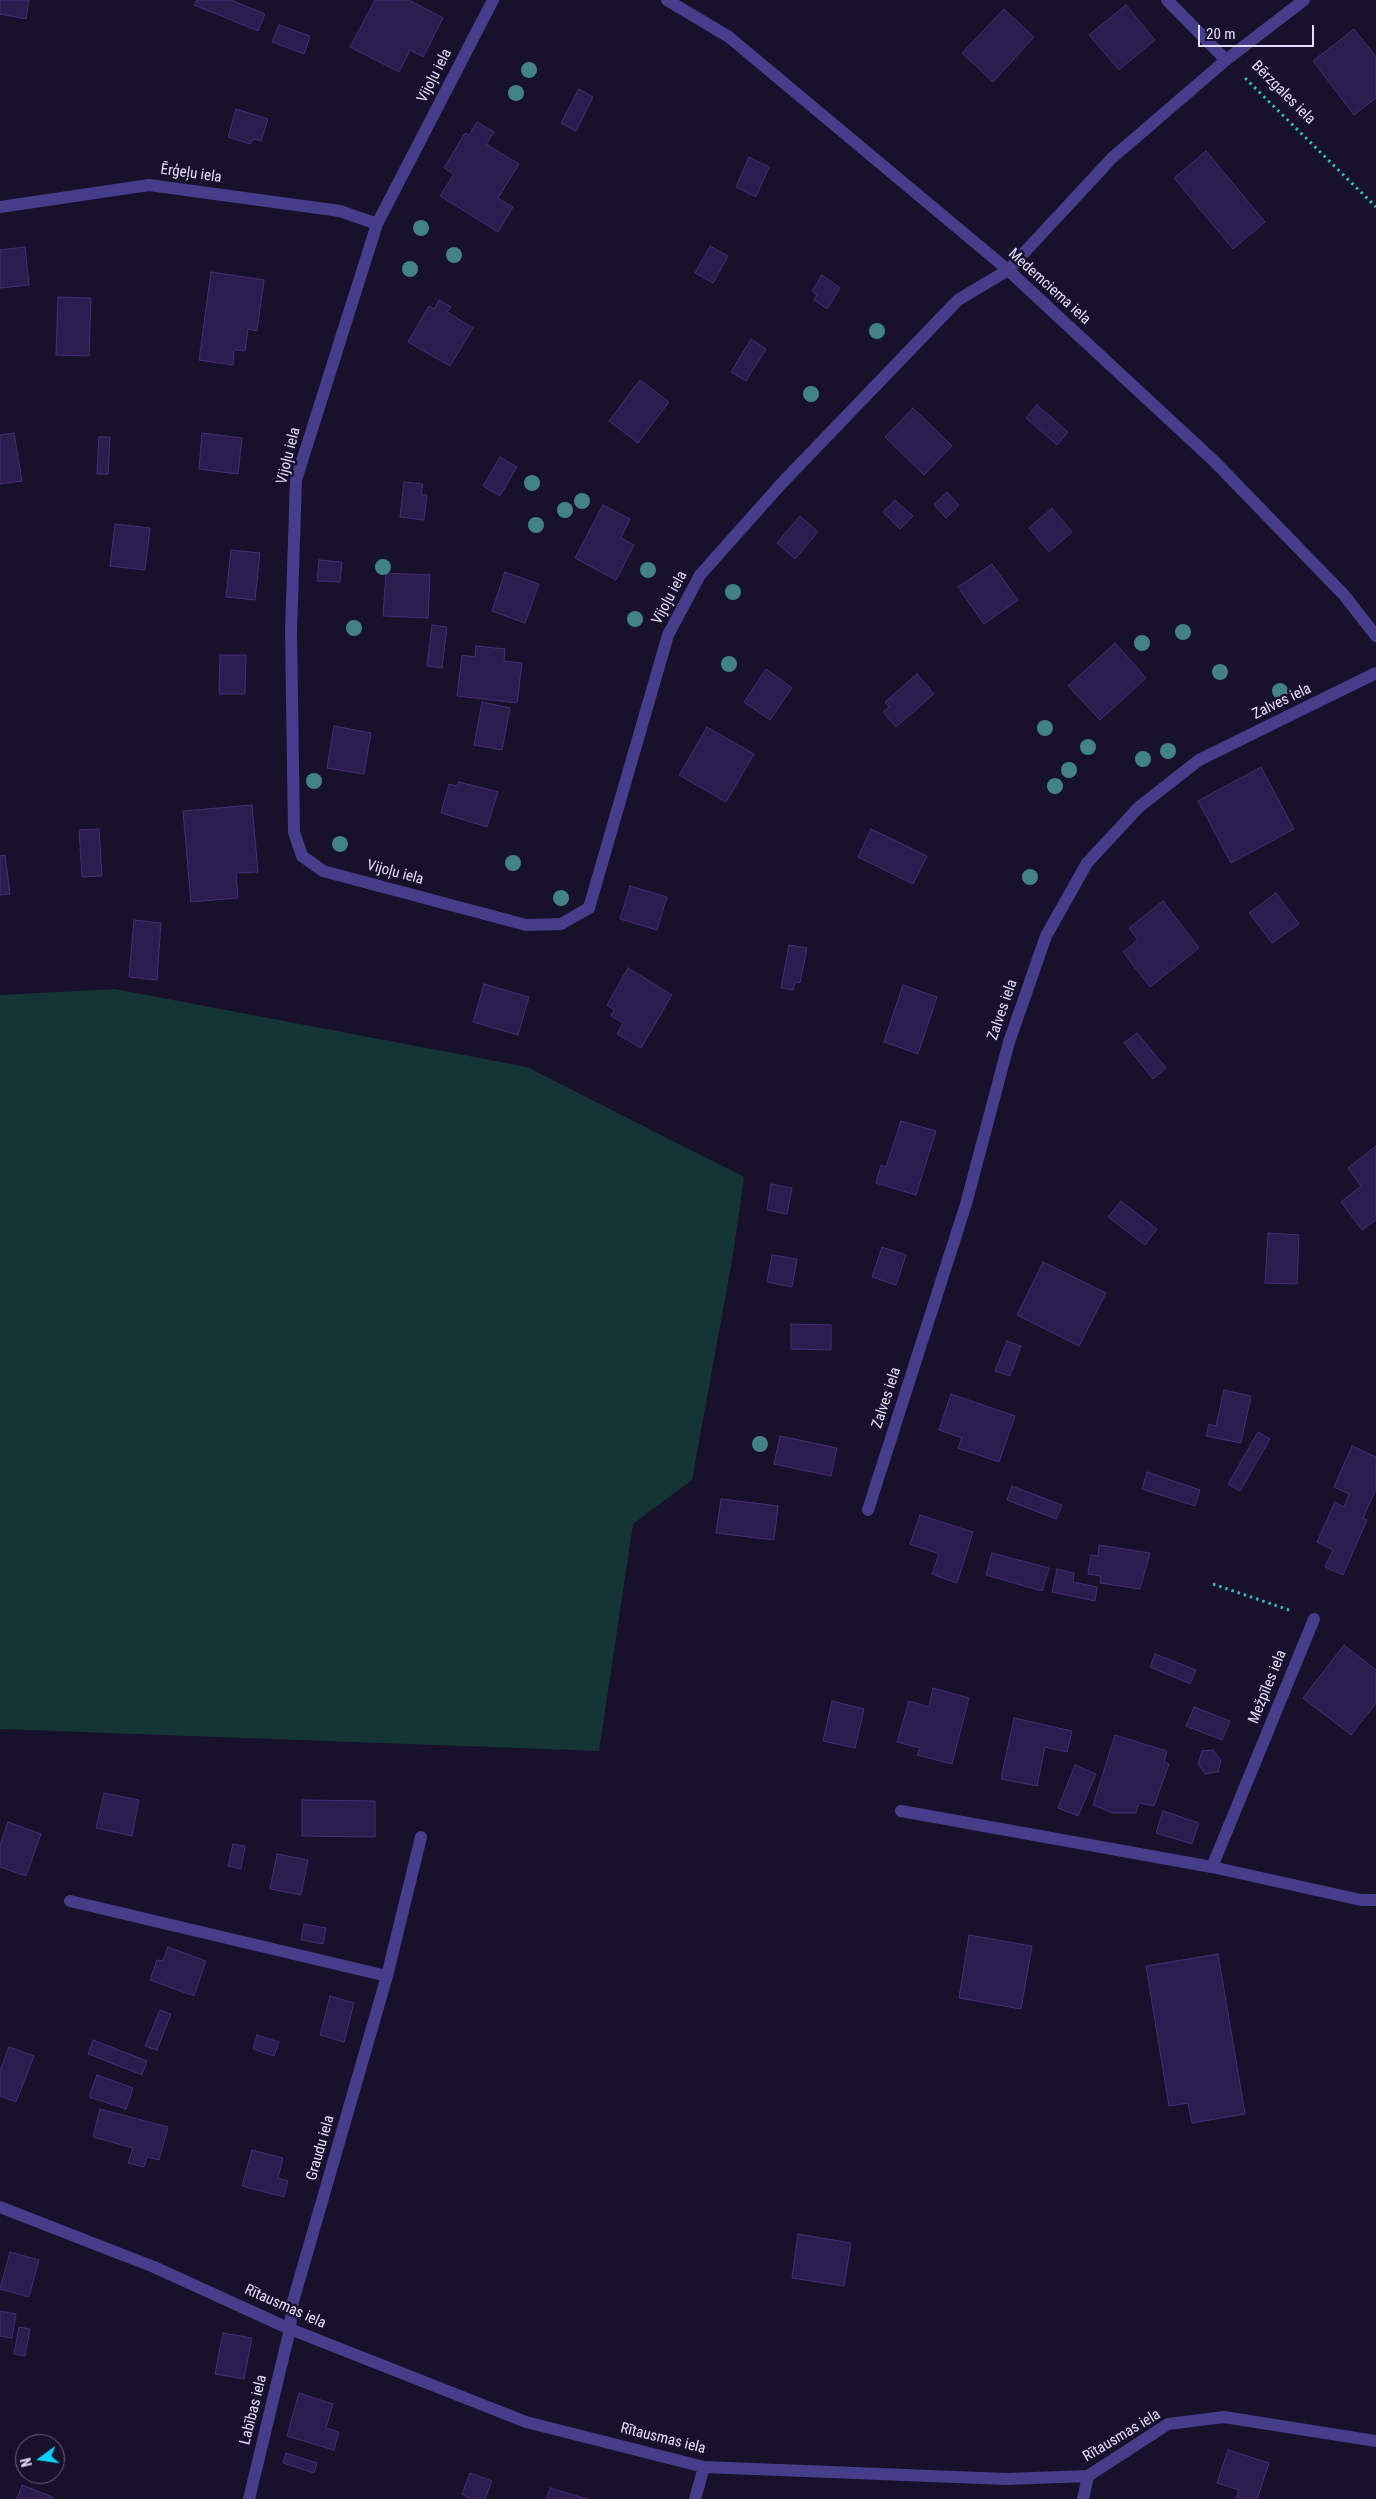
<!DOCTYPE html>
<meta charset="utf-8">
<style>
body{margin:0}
#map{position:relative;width:1376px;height:2499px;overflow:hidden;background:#18112c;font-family:"Roboto Condensed",sans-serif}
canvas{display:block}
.north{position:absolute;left:15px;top:2434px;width:50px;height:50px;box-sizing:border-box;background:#18112c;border:1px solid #6a6380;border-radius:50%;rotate:256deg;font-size:14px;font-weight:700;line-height:20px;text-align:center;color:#e4ddff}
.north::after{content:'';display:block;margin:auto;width:18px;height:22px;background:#09d1ff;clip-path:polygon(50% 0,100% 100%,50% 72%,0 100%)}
.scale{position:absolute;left:1198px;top:25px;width:116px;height:22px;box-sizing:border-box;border:2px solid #e4ddff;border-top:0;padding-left:6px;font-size:15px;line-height:18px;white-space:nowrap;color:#e4ddff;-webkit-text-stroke:4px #18112c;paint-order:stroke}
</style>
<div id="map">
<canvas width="1376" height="2499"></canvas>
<div class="north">N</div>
<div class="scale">20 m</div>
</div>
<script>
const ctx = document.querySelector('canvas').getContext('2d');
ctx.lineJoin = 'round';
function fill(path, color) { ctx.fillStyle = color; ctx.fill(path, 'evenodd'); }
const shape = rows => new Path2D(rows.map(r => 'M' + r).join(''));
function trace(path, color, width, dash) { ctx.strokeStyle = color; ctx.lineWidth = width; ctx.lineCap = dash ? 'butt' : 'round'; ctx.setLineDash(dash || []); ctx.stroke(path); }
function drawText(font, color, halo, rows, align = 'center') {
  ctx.font = font + ' "Roboto Condensed",sans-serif'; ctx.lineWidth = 5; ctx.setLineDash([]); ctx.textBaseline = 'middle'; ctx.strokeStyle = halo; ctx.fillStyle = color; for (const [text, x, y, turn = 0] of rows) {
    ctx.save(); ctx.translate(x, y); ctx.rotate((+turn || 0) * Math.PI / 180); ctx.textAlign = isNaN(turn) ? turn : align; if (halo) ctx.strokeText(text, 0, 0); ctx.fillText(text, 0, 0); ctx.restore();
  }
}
fill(shape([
 [115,989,527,1067,744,1177,733,1255,692,1480,633,1524,599,1751,0,1729,0,995]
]), '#143436');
const building = shape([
 [0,0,29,0,26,19,0,14,0,0],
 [197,0,231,0,265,14,258,31,194,5,197,0],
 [375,0,409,0,443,18,423,57,410,50,399,72,350,47,375,0],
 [1126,5,1155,40,1119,70,1089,35,1126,5],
 [1004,9,1034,37,993,82,962,53,1004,9],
 [279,25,310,36,304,54,272,42,279,25],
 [1354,29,1376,57,1376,98,1354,115,1313,61,1354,29],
 [579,89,593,97,576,131,561,123,579,89],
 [236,109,268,119,261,141,254,139,250,144,228,137,236,109],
 [477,122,494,132,486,144,519,164,498,198,513,207,498,232,440,196,454,174,444,168,465,133,469,135,477,122],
 [1206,151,1265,222,1233,249,1174,178,1206,151],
 [749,157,769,167,756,197,736,187,749,157],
 [710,246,728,256,713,283,695,273,710,246],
 [25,247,29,285,0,288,0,250,25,247],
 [211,272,264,280,257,331,248,329,245,351,234,350,233,365,199,360,211,272],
 [822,275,840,288,827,309,814,300,817,295,812,291,822,275],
 [58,297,91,298,89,356,56,355,58,297],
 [439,300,451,307,447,312,473,328,450,366,408,342,429,306,434,309,439,300],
 [751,339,766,349,746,381,731,372,751,339],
 [640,380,669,402,638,443,609,421,640,380],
 [1037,405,1068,432,1057,445,1026,418,1037,405],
 [913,408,952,446,924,475,885,437,913,408],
 [14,433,22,481,0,484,0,435,14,433],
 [202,433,242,438,238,474,199,469,202,433],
 [99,437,110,437,108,474,97,474,99,437],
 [500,457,517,467,500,496,483,486,500,457],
 [404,482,423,484,421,495,427,495,424,520,400,517,404,482],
 [947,492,959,505,946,518,934,505,947,492],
 [895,500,913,516,900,529,883,512,895,500],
 [603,505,630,519,621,538,634,545,616,580,575,558,603,505],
 [1052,508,1072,532,1049,552,1029,528,1052,508],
 [800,516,818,532,795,559,777,543,800,516],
 [115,524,150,528,145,570,110,566,115,524],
 [231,550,260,553,255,600,226,597,231,550],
 [319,560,342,562,340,582,317,581,319,560],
 [992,564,1018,600,984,624,958,587,992,564],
 [505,572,539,584,525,623,492,611,505,572],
 [386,573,430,575,428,618,383,616,386,573],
 [432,625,447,627,442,668,427,666,432,625],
 [1115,643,1146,678,1100,720,1068,686,1115,643],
 [476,646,505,649,504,661,522,663,517,703,457,696,462,655,475,657,476,646],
 [220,655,246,655,245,694,219,694,220,655],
 [766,669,792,688,770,720,744,702,766,669],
 [917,674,934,694,896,727,883,712,889,707,885,702,917,674],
 [482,702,510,708,502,750,474,745,482,702],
 [334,726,371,733,364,774,327,768,334,726],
 [707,727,754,754,726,802,679,775,707,727],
 [1261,767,1294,829,1231,863,1198,801,1261,767],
 [459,782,498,792,487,827,441,813,449,784,457,786,459,782],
 [252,805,258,872,236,873,238,898,191,902,183,811,252,805],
 [99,829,102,876,82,877,79,830,99,829],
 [871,829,927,856,913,884,858,857,871,829],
 [5,855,10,894,0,895,0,856,5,855],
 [630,886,667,897,657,930,620,919,630,886],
 [1276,893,1299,924,1272,943,1249,913,1276,893],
 [1163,901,1199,948,1150,987,1123,952,1138,940,1129,928,1163,901],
 [134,920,161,923,157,980,129,977,134,920],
 [789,945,807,948,800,983,795,982,793,990,781,988,789,945],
 [628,968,672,995,641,1048,617,1034,623,1023,611,1016,614,1010,607,1005,628,968],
 [484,984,529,997,518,1035,473,1022,484,984],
 [903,985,937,997,918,1054,884,1042,903,985],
 [1137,1033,1166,1068,1153,1079,1124,1043,1137,1033],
 [901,1121,936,1131,916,1195,876,1183,881,1165,886,1167,901,1121],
 [1376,1146,1376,1220,1362,1230,1341,1202,1361,1186,1348,1168,1376,1146],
 [771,1184,792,1188,787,1214,767,1210,771,1184],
 [1121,1201,1157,1229,1145,1245,1108,1217,1121,1201],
 [1268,1233,1299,1235,1297,1284,1265,1283,1268,1233],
 [882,1247,906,1255,896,1285,872,1277,882,1247],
 [772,1255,797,1259,792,1287,767,1282,772,1255],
 [1043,1262,1106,1293,1079,1346,1017,1315,1043,1262],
 [791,1324,831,1325,831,1350,791,1349,791,1324],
 [1007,1341,1021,1346,1010,1376,995,1371,1007,1341],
 [1224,1390,1251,1396,1241,1443,1206,1436,1209,1424,1216,1426,1224,1390],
 [951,1394,1015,1416,999,1462,958,1448,962,1438,939,1430,951,1394],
 [1258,1432,1270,1439,1240,1491,1228,1484,1258,1432],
 [780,1436,837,1448,831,1476,774,1464,780,1436],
 [1352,1446,1376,1457,1376,1489,1363,1518,1367,1520,1343,1575,1325,1567,1333,1550,1317,1542,1335,1502,1344,1507,1349,1494,1334,1487,1352,1446],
 [1147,1472,1200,1490,1195,1506,1142,1489,1147,1472],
 [1012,1486,1062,1505,1056,1519,1007,1500,1012,1486],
 [721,1499,778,1506,774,1540,716,1533,721,1499],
 [920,1515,973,1532,957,1583,932,1574,939,1554,910,1544,920,1515],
 [1099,1545,1150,1553,1140,1589,1100,1583,1101,1576,1088,1574,1091,1555,1098,1556,1099,1545],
 [992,1553,1049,1568,1042,1591,986,1575,992,1553],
 [1057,1569,1074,1573,1073,1582,1097,1587,1095,1601,1052,1592,1057,1569],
 [1344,1645,1376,1670,1376,1703,1351,1735,1303,1698,1344,1645],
 [1155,1654,1196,1670,1190,1684,1150,1667,1155,1654],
 [933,1688,969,1698,952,1764,917,1755,920,1748,897,1742,909,1701,929,1707,933,1688],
 [832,1701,864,1709,855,1748,823,1741,832,1701],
 [1194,1707,1230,1721,1222,1740,1186,1726,1194,1707],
 [1014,1718,1072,1731,1067,1752,1045,1747,1037,1786,1001,1779,1014,1718],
 [1115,1735,1167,1751,1164,1762,1169,1764,1154,1806,1139,1803,1136,1813,1113,1813,1093,1805,1115,1735],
 [1213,1750,1221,1760,1218,1772,1205,1774,1198,1764,1202,1751,1213,1750],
 [1075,1765,1096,1774,1078,1816,1058,1808,1075,1765],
 [104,1793,139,1800,132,1836,96,1828,104,1793],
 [302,1800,375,1801,375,1837,302,1836,302,1800],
 [1163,1811,1199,1823,1192,1844,1156,1833,1163,1811],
 [8,1822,41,1834,26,1876,0,1867,0,1845,8,1822],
 [233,1844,245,1846,241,1869,228,1866,233,1844],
 [277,1854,308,1860,301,1895,270,1889,277,1854],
 [304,1924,326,1928,323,1944,301,1940,304,1924],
 [969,1935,1032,1946,1021,2009,959,1998,969,1935],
 [168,1947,206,1961,194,1996,150,1980,157,1960,163,1961,168,1947],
 [1218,1954,1245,2114,1192,2123,1188,2103,1169,2106,1146,1966,1218,1954],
 [330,1996,354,2003,344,2042,320,2035,330,1996],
 [160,2010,171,2014,157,2050,145,2046,160,2010],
 [257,2035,279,2042,274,2056,253,2049,257,2035],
 [93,2040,147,2061,142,2075,88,2054,93,2040],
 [9,2047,34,2056,16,2102,0,2096,0,2071,9,2047],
 [97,2075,133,2088,126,2109,89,2097,97,2075],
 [100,2109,168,2127,159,2160,147,2157,144,2167,128,2163,133,2148,93,2137,100,2109],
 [252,2150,283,2158,278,2178,288,2181,284,2197,242,2186,252,2150],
 [798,2234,851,2243,844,2286,792,2278,798,2234],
 [10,2252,39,2260,29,2297,0,2289,10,2252],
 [0,2311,16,2314,12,2338,0,2336,0,2311],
 [19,2327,30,2329,25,2356,14,2354,19,2327],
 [223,2333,252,2338,244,2379,215,2374,223,2333],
 [299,2393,333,2404,326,2428,339,2432,334,2450,287,2436,299,2393],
 [1228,2450,1269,2463,1257,2499,1236,2498,1239,2490,1217,2483,1228,2450],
 [286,2453,317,2463,314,2473,283,2463,286,2453],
 [470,2473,492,2481,485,2499,471,2499,462,2494,470,2473],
 [22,2485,53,2497,52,2499,17,2499,22,2485],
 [550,2488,587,2499,547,2499,550,2488]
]);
fill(building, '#2b1d4d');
trace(building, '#442f79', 1);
trace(shape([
 [1245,78,1376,207],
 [1213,1584,1289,1610]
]), '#31bbbf', 3, [2.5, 4]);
trace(shape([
 [493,0,377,224,296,480,291,631,294,832,302,856,323,871,526,925,561,924,589,908,668,635,700,575,782,483,958,300,1008,270,1112,158,1226,60,1304,0],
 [667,0,729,37,1008,270,1214,461,1344,595,1376,636],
 [1167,0,1226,60],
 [0,207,149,185,340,211,377,224],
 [868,1510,966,1204,1009,1042,1046,936,1087,863,1139,807,1199,760,1376,673],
 [901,1811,1212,1867,1361,1900,1376,1900],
 [1212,1867,1314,1619],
 [70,1901,387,1976],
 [0,2207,154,2267,290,2329,526,2422,704,2467,1006,2479,1088,2476,1168,2424,1224,2417,1376,2441],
 [249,2499,290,2329,292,2305,387,1976,421,1837],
 [695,2499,704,2467],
 [1083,2499,1088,2476]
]), '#463d8b', 12);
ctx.fillStyle = '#438385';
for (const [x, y] of [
 [529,70],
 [516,93],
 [421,228],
 [454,255],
 [410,269],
 [877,331],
 [811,394],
 [532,483],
 [582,501],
 [565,510],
 [536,525],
 [383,567],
 [648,570],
 [733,592],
 [635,619],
 [354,628],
 [1183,632],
 [1142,643],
 [729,664],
 [1220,672],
 [1280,691],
 [1045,728],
 [1088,747],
 [1168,751],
 [1143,759],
 [1069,770],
 [314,781],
 [1055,786],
 [340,844],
 [513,863],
 [1030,877],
 [561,898],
 [760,1444]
]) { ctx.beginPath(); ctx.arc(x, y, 8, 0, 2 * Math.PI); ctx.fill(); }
drawText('15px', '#e4ddff', '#18112c', [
 ["Vijoļu iela",435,76,-63],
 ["Bērzgales iela",1283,93,45],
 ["Ērģeļu iela",191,174,8],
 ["Medemciema iela",1049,287,42],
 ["Vijoļu iela",289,456,-76],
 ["Vijoļu iela",670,598,-62],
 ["Zalves iela",1282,702,-26],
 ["Vijoļu iela",395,873,15],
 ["Zalves iela",1003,1010,-71],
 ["Zalves iela",887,1398,-72],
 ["Mežpīles iela",1268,1687,-68],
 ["Graudu iela",321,2148,-74],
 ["Rītausmas iela",285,2307,24],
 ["Labības iela",254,2410,-76],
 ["Rītausmas iela",1122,2436,-31],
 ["Rītausmas iela",663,2439,14]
]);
</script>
